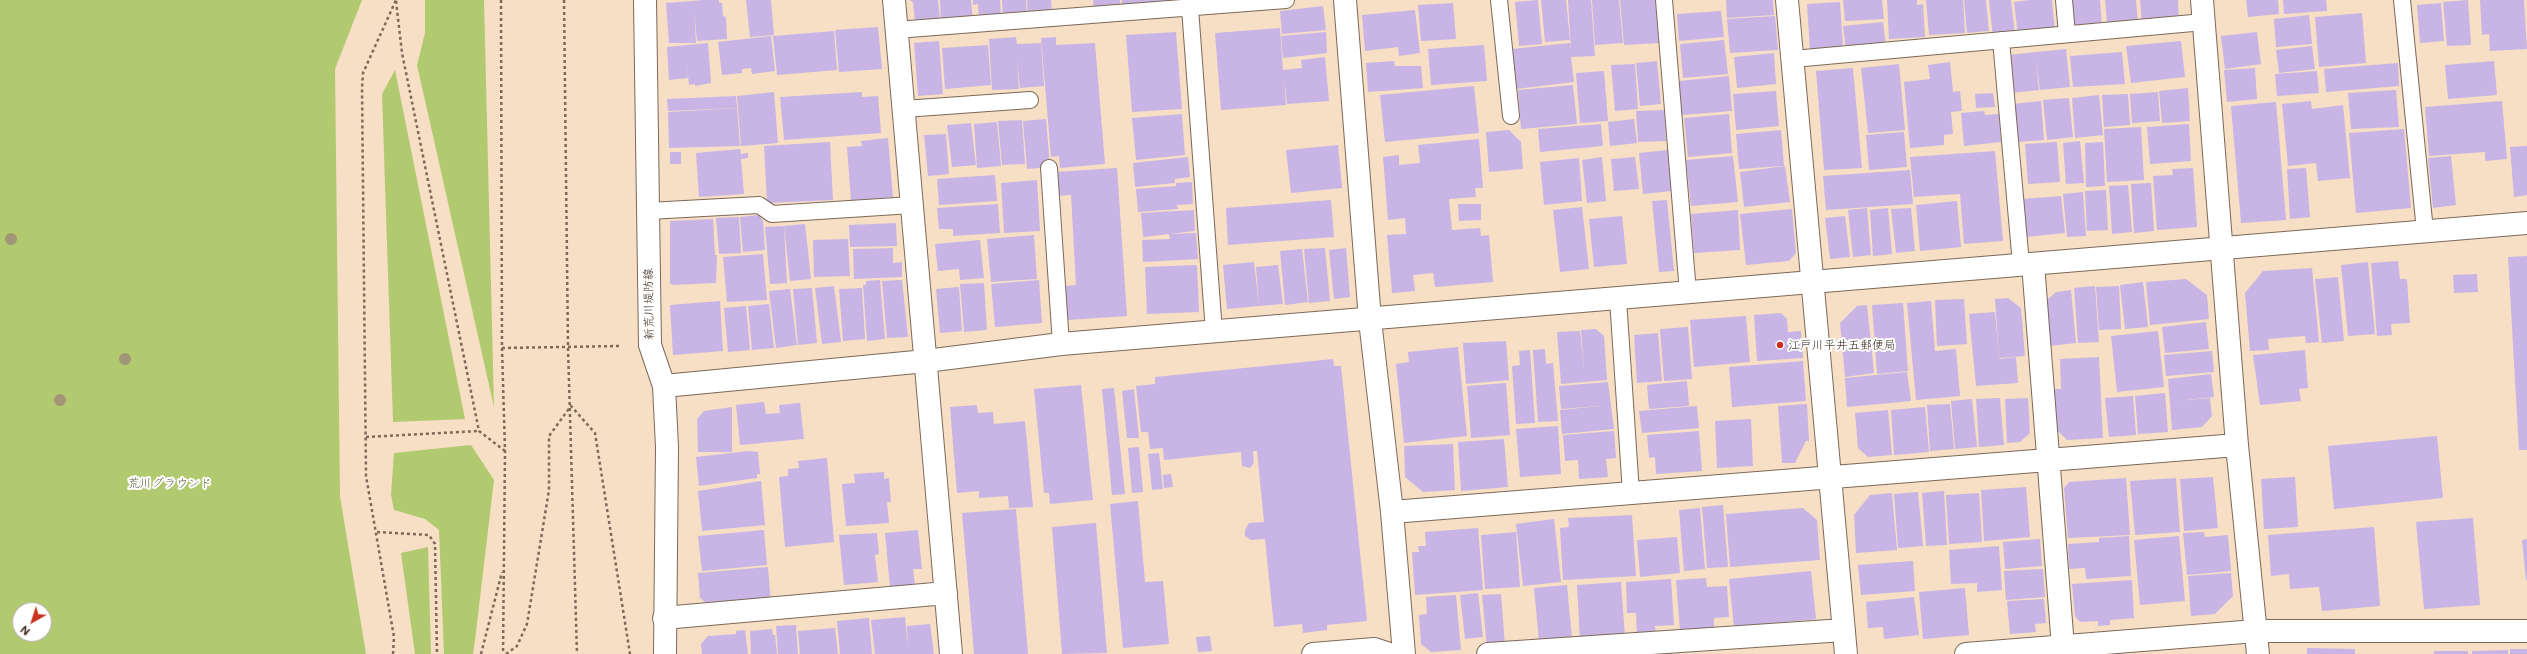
<!DOCTYPE html>
<meta charset="utf-8">
<style>
body{margin:0}
#map{position:relative;width:2527px;height:654px;overflow:hidden;background:#f6dfc5;font-family:Mali,sans-serif}
canvas{display:block}
.north{position:absolute;left:12px;top:602px;width:40px;height:40px;box-sizing:border-box;background:#fff;border:1px solid #b1aaa5;border-radius:50%;rotate:219deg;font-size:11px;font-weight:700;line-height:16px;text-align:center;color:#3b2a1e}
.north::after{content:'';display:block;margin:auto;width:14px;height:18px;background:#c8321e;clip-path:polygon(50% 0,100% 100%,50% 72%,0 100%)}
</style>
<div id="map">
<canvas width="2527" height="654"></canvas>
<div class="north">N</div>
</div>
<script>
const ctx = document.querySelector('canvas').getContext('2d');
ctx.lineJoin = 'round';
function fill(path, color) { ctx.fillStyle = color; ctx.fill(path, 'evenodd'); }
const shape = rows => new Path2D(rows.map(r => 'M' + r).join(''));
function trace(path, color, width, dash) { ctx.strokeStyle = color; ctx.lineWidth = width; ctx.lineCap = dash ? 'butt' : 'round'; ctx.setLineDash(dash || []); ctx.stroke(path); }
function drawText(font, color, halo, rows, align = 'center') {
  ctx.font = font + ' Mali,"Klee One",sans-serif'; ctx.lineWidth = 4; ctx.setLineDash([]); ctx.textBaseline = 'middle'; ctx.strokeStyle = halo; ctx.fillStyle = color; for (const [text, x, y, turn = 0] of rows) {
    ctx.save(); ctx.translate(x, y); ctx.rotate((+turn || 0) * Math.PI / 180); ctx.textAlign = isNaN(turn) ? turn : align; if (halo) ctx.strokeText(text, 0, 0); ctx.fillText(text, 0, 0); ctx.restore();
  }
}
fill(shape([
 [0,0,362,0,335,69,340,496,366,654,0,654],
 [20,610,44,610,44,634,20,634],
 [425,0,484,0,494,407,417,65,425,33],
 [395,70,465,419,393,422,382,94],
 [471,445,494,480,475,640,473,654,444,654,439,530,425,519,394,510,391,495,394,453],
 [428,547,431,654,415,654,401,553]
]), '#b1ca6f');
fill(shape([
 [704,0,719,0,719,3,722,3,723,16,726,17,727,39,697,41,694,10,696,43,669,43,666,3],
 [746,0,771,0,774,35,750,37],
 [909,0,938,0,940,19,915,22,913,2],
 [940,0,971,0,973,22,941,24],
 [973,0,1000,0,1001,19,979,20,978,4,973,5],
 [1002,0,1026,0,1027,17,1003,19],
 [1027,0,1051,0,1052,16,1028,18],
 [1093,0,1120,0,1121,10,1094,12],
 [1122,0,1178,0,1179,4,1122,8],
 [1538,0,1542,44,1519,46,1515,2],
 [1541,0,1566,0,1570,40,1545,42],
 [1568,0,1591,0,1595,56,1571,57,1574,82,1516,89,1511,49,1570,43,1571,51],
 [1592,0,1619,0,1623,43,1595,45],
 [1620,0,1655,0,1659,43,1624,45],
 [1726,0,1773,0,1774,15,1727,18],
 [1843,0,1882,0,1884,19,1845,21],
 [1887,0,1917,0,1917,5,1923,4,1925,37,1889,39],
 [1926,0,1963,0,1965,33,1929,35],
 [1964,0,1986,0,1989,31,1967,33],
 [1989,0,2011,0,2015,35,1993,38],
 [2029,0,2052,0,2055,32,2018,36,2014,2],
 [2067,0,2100,0,2102,27,2069,29],
 [2105,0,2136,0,2138,22,2107,24],
 [2140,0,2178,0,2179,22,2142,24],
 [2246,0,2278,0,2279,14,2248,17],
 [2283,0,2326,0,2327,11,2284,14],
 [2468,0,2471,45,2447,46,2443,2],
 [2480,0,2524,0,2527,49,2490,51,2489,34,2482,35],
 [1840,2,1843,48,1810,50,1807,4],
 [1453,3,1456,39,1421,41,1418,5],
 [2441,3,2444,41,2420,43,2417,5],
 [1323,6,1326,30,1282,34,1280,11],
 [1415,10,1420,53,1399,56,1398,47,1365,51,1362,15],
 [1721,11,1724,37,1679,41,1677,14],
 [2362,13,2366,63,2319,67,2315,17],
 [2309,15,2312,44,2276,47,2274,19],
 [1775,16,1778,50,1730,53,1727,19],
 [1883,22,1886,46,1846,50,1843,26],
 [878,27,882,69,839,72,835,30],
 [1280,28,1283,70,1302,68,1301,60,1325,57,1329,101,1287,104,1284,79,1286,105,1221,110,1215,33],
 [834,31,837,70,777,75,773,36],
 [1176,32,1182,109,1132,112,1126,35],
 [1326,32,1327,53,1283,58,1281,36],
 [2257,32,2261,64,2225,69,2221,36],
 [771,36,775,71,752,74,751,68,742,69,742,73,722,75,718,42],
 [1016,37,1017,44,1041,43,1044,86,1020,88,1017,59,1019,89,992,90,989,39],
 [1056,37,1056,45,1095,43,1105,164,1060,168,1059,156,1051,157,1041,38],
 [1724,40,1728,74,1683,78,1680,44],
 [939,41,943,94,918,96,914,43],
 [2181,41,2185,77,2131,83,2126,46],
 [708,43,711,83,695,86,695,84,689,85,686,58,688,78,669,80,667,47],
 [988,45,991,85,945,89,942,48],
 [1484,45,1487,81,1431,85,1428,49],
 [2312,46,2315,69,2279,73,2276,50],
 [2066,49,2070,87,2040,90,2036,59,2039,90,2012,93,2008,55],
 [2122,52,2125,84,2073,87,2070,56],
 [1774,53,1776,84,1737,88,1734,57],
 [1394,61,1395,66,1421,66,1423,88,1368,92,1366,63],
 [1657,61,1661,104,1640,106,1636,63],
 [2494,61,2497,95,2448,99,2445,65],
 [1950,62,1953,92,1960,91,1962,111,1951,112,1953,134,1944,135,1944,145,1910,148,1904,82,1930,79,1928,65],
 [2398,63,2399,86,2326,92,2324,69],
 [1635,64,1638,109,1615,111,1611,65],
 [1899,64,1905,130,1868,133,1861,68],
 [1853,68,1862,168,1824,170,1816,71],
 [2255,68,2257,99,2227,102,2224,70],
 [1604,71,1608,121,1580,123,1576,73],
 [2317,71,2319,93,2277,96,2275,74],
 [1729,76,1732,111,1682,115,1679,81],
 [1573,85,1577,124,1521,129,1518,90],
 [1474,86,1479,133,1385,142,1380,95],
 [2188,88,2190,121,2162,123,2159,91],
 [2396,90,2399,127,2351,129,2348,93],
 [1776,91,1779,126,1736,130,1733,94],
 [774,92,778,143,741,146,737,96],
 [862,92,862,97,878,96,881,133,784,140,780,97],
 [2158,92,2160,121,2132,123,2130,94],
 [1993,93,1995,107,1976,108,1975,94],
 [2128,94,2130,125,2104,127,2102,95],
 [2099,95,2103,135,2075,138,2072,98],
 [736,96,737,108,668,111,667,99],
 [2069,98,2073,137,2047,140,2043,100],
 [2041,101,2044,140,2016,142,2012,104],
 [2311,101,2312,109,2343,105,2350,178,2318,181,2316,163,2288,166,2282,104],
 [2502,101,2507,159,2485,161,2485,152,2429,156,2425,107],
 [2276,102,2286,220,2241,223,2231,106],
 [737,108,740,146,669,148,668,112],
 [1665,110,1666,141,1638,142,1636,111],
 [1984,111,1985,115,1999,114,2001,142,1964,146,1961,113],
 [1182,114,1185,155,1136,160,1132,118],
 [1729,114,1732,153,1688,157,1684,118],
 [1046,119,1050,167,1027,169,1023,121],
 [1634,119,1637,143,1610,146,1608,122],
 [1022,120,1025,164,1002,165,998,121],
 [997,122,1001,166,977,168,974,124],
 [971,123,976,165,952,167,947,125],
 [1601,124,1603,146,1540,152,1538,129],
 [2189,124,2191,161,2150,164,2147,127],
 [2141,127,2144,180,2107,182,2104,129],
 [2404,129,2411,208,2356,213,2349,133],
 [1509,130,1521,142,1523,169,1489,172,1486,132],
 [1781,130,1784,166,1739,169,1736,134],
 [1904,132,1907,167,1869,170,1866,135],
 [946,134,949,174,928,176,924,135],
 [888,138,893,197,851,201,847,147,862,146,861,141],
 [1479,139,1483,188,1475,188,1476,197,1449,199,1452,230,1480,228,1481,236,1489,235,1493,282,1435,287,1433,273,1413,275,1415,291,1392,293,1387,235,1406,234,1405,218,1388,220,1383,157,1399,155,1399,165,1420,163,1418,145],
 [2080,141,2084,183,2066,184,2063,143],
 [830,142,833,200,767,203,764,146],
 [2057,142,2060,182,2028,184,2025,144],
 [2103,142,2105,186,2086,187,2085,143],
 [1338,145,1342,188,1291,193,1286,150],
 [2527,146,2527,195,2514,197,2510,147],
 [740,149,741,154,748,153,748,158,741,159,744,194,699,197,696,153],
 [1668,150,1672,191,1643,194,1639,153],
 [1995,151,2003,241,1964,244,1960,194,1914,197,1910,157],
 [670,152,681,152,681,164,670,164],
 [1733,156,1738,202,1691,206,1686,160],
 [2451,156,2456,205,2433,208,2428,158],
 [1188,157,1190,177,1175,179,1175,183,1135,187,1133,163],
 [1602,157,1606,201,1587,203,1582,160],
 [1635,157,1639,189,1614,191,1611,159],
 [1579,158,1582,201,1544,205,1540,162],
 [1785,166,1790,202,1744,207,1740,172],
 [1117,168,1127,316,1067,320,1065,286,1076,285,1071,195,1057,196,1056,172],
 [2193,168,2197,227,2157,230,2153,176,2173,175,2172,169],
 [2306,168,2310,217,2290,219,2287,169],
 [1910,170,1913,204,1826,210,1823,176],
 [995,175,997,201,939,205,937,179],
 [1037,180,1040,231,1004,233,1001,183],
 [1192,182,1193,204,1177,205,1178,209,1138,212,1136,189,1176,186,1176,183],
 [2151,183,2154,231,2134,233,2131,184],
 [2128,185,2132,232,2112,234,2109,186],
 [2106,190,2108,230,2087,231,2085,191],
 [2083,192,2086,236,2067,237,2063,194],
 [2061,196,2065,233,2025,237,2021,199],
 [1331,200,1334,237,1228,245,1226,208],
 [1667,200,1674,271,1659,272,1652,201],
 [1957,201,1961,247,1920,251,1916,205],
 [998,204,1000,233,953,236,953,229,939,229,937,208],
 [1458,204,1481,204,1481,220,1459,221],
 [1582,207,1589,269,1560,272,1553,210],
 [1867,208,1871,255,1853,257,1848,210],
 [1888,208,1892,254,1873,256,1870,210],
 [1911,208,1915,251,1896,253,1891,209],
 [1792,209,1796,253,1789,261,1746,265,1740,214],
 [1194,210,1195,231,1143,237,1141,213],
 [1738,210,1740,250,1694,253,1691,214],
 [759,215,763,221,765,250,743,252,740,217],
 [1622,216,1627,264,1594,267,1589,219],
 [1845,216,1850,257,1830,259,1825,218],
 [739,217,741,253,719,254,716,218],
 [713,219,715,255,717,255,716,283,673,285,670,283,670,221],
 [896,223,897,246,850,247,849,225],
 [805,224,811,279,790,281,784,226],
 [784,226,787,283,770,284,765,227],
 [1196,233,1198,259,1143,262,1142,240,1170,239,1169,234],
 [1034,235,1037,279,991,282,987,239],
 [848,239,850,276,814,277,813,240],
 [980,240,984,278,960,280,959,269,938,271,935,244],
 [893,248,893,263,902,262,902,277,854,279,853,249],
 [1325,248,1330,301,1309,303,1304,249],
 [1346,248,1350,297,1334,299,1329,250],
 [1302,249,1308,302,1285,305,1280,251],
 [763,254,767,300,727,302,723,257],
 [2527,256,2527,450,2519,450,2508,257],
 [2398,261,2400,279,2407,279,2410,323,2391,324,2392,335,2377,336,2371,263],
 [1254,262,1259,306,1227,309,1223,265],
 [2368,262,2375,334,2348,336,2341,265],
 [1197,265,1199,312,1147,314,1145,267],
 [1278,265,1283,304,1259,306,1256,267],
 [2312,268,2319,342,2306,343,2305,336,2268,339,2269,350,2250,351,2245,293,2263,271],
 [2477,274,2478,292,2454,293,2453,275],
 [2338,277,2344,341,2322,343,2315,279],
 [2186,279,2207,295,2209,319,2150,325,2146,282],
 [880,280,885,339,867,341,863,285,866,285,866,281],
 [902,280,908,337,887,338,882,281],
 [1039,280,1042,323,995,327,991,284],
 [2143,282,2148,327,2125,329,2120,285],
 [984,283,987,330,964,332,960,284],
 [834,286,841,342,822,344,815,288],
 [2095,286,2099,342,2078,343,2074,288],
 [2119,286,2121,329,2099,330,2096,287],
 [959,287,962,331,940,333,936,289],
 [812,288,817,343,798,345,793,289],
 [862,288,865,339,843,341,839,289],
 [790,289,797,345,776,348,769,291],
 [2071,290,2076,343,2050,346,2045,302,2056,292],
 [2008,298,2021,308,2025,356,1999,358,1995,299],
 [1964,299,1967,344,1937,346,1935,300],
 [720,301,723,351,673,355,670,305],
 [1931,301,1935,351,1956,349,1960,396,1916,400,1907,303],
 [1903,303,1908,371,1877,374,1872,305],
 [769,304,774,348,752,350,748,306],
 [1867,305,1874,373,1845,377,1840,323,1857,306],
 [746,306,750,350,728,352,724,308],
 [1995,312,1999,359,2016,357,2018,383,1976,386,1969,314],
 [1781,313,1787,319,1788,332,1801,331,1803,358,1757,361,1754,315],
 [1746,316,1750,362,1694,367,1690,320],
 [2206,322,2209,349,2165,353,2162,327],
 [1688,327,1692,379,1664,381,1660,329],
 [1596,329,1604,336,1607,380,1561,384,1557,332,1580,331,1584,369,1581,330],
 [2158,331,2164,387,2117,392,2111,336],
 [1658,333,1662,381,1637,383,1634,335],
 [1506,341,1509,380,1466,384,1463,343],
 [1458,347,1467,436,1404,443,1396,364,1409,362,1408,352],
 [1545,349,1546,364,1553,363,1558,421,1538,422,1533,350],
 [1530,350,1535,423,1516,424,1512,366,1520,365,1519,351],
 [2305,350,2308,388,2299,389,2301,401,2260,405,2253,355],
 [2212,351,2214,372,2166,376,2164,355],
 [2099,357,2103,438,2067,440,2057,430,2054,389,2061,389,2060,359],
 [1333,359,1334,366,1341,366,1367,621,1327,625,1327,630,1303,633,1302,624,1274,627,1265,539,1251,540,1245,536,1245,530,1249,523,1264,522,1257,451,1253,451,1254,463,1250,468,1242,466,1241,452,1164,460,1163,448,1150,449,1148,432,1141,432,1136,386,1155,384,1155,377],
 [1803,361,1806,401,1732,407,1729,367],
 [1907,372,1911,401,1847,407,1845,378],
 [2211,374,2214,397,2177,401,2210,398,2212,416,2202,427,2172,430,2168,379],
 [1687,381,1689,406,1649,409,1647,385],
 [1608,382,1614,429,1562,434,1560,410,1600,406,1561,409,1559,386],
 [1506,383,1510,435,1471,438,1467,386],
 [1081,385,1093,500,1050,504,1049,493,1044,493,1034,389],
 [1114,388,1125,494,1112,495,1102,389],
 [1134,389,1139,438,1127,438,1122,391],
 [2165,393,2168,432,2138,434,2135,396],
 [2133,396,2136,435,2109,437,2105,398],
 [2000,398,2004,445,1979,447,1976,399],
 [2028,398,2030,433,2020,442,2007,443,2005,399],
 [1972,399,1977,447,1955,449,1951,401],
 [764,402,766,414,780,413,779,405,800,403,804,439,740,445,736,405],
 [1807,404,1809,441,1806,441,1795,463,1782,463,1778,406],
 [1950,404,1954,449,1930,451,1927,405],
 [977,405,978,413,993,412,994,424,1025,421,1033,507,1009,508,1008,496,979,498,979,491,957,493,950,407],
 [1697,406,1699,428,1642,433,1639,411],
 [732,407,732,452,698,452,697,419,704,411],
 [1925,407,1929,452,1894,455,1891,410],
 [1888,410,1892,455,1868,457,1858,448,1855,413],
 [1751,419,1753,466,1717,468,1715,421],
 [1558,426,1561,474,1520,477,1516,429],
 [1614,431,1616,458,1606,459,1608,477,1579,479,1578,460,1565,461,1563,435],
 [1699,431,1702,471,1656,474,1655,457,1649,458,1647,435],
 [2437,436,2443,498,2334,509,2328,446],
 [1504,439,1508,487,1461,491,1458,442],
 [1453,444,1455,490,1423,492,1405,477,1404,446],
 [1139,447,1143,492,1132,493,1128,448],
 [749,451,758,452,760,474,757,474,757,478,699,486,696,457],
 [1159,453,1163,489,1152,490,1148,454],
 [827,458,834,542,785,547,779,477,788,476,788,469,799,468,798,461],
 [884,472,884,479,889,478,891,502,887,502,889,523,846,526,842,484,855,483,854,474],
 [1171,474,1173,487,1164,488,1163,475],
 [2213,477,2218,528,2184,531,2180,479],
 [2295,477,2298,527,2264,529,2261,479],
 [2126,478,2130,535,2068,538,2064,488,2069,482],
 [2176,478,2180,532,2135,535,2130,481],
 [761,481,765,525,702,531,698,491],
 [2026,487,2030,537,1984,541,1981,490],
 [1944,491,1947,545,1926,546,1922,493],
 [1918,492,1923,546,1898,548,1894,494],
 [1892,493,1897,550,1856,553,1854,515,1870,495],
 [1979,493,1982,542,1949,544,1946,495],
 [1138,501,1145,582,1163,581,1169,644,1123,648,1110,504],
 [1723,505,1728,567,1707,568,1702,507],
 [1700,508,1705,569,1684,571,1679,510],
 [1803,508,1817,520,1820,560,1730,567,1726,514],
 [1016,509,1028,654,974,654,962,513],
 [1632,515,1636,576,1563,580,1560,528,1569,527,1568,518],
 [2473,518,2480,605,2424,609,2416,522],
 [1554,519,1561,582,1523,586,1516,524],
 [1096,523,1107,653,1062,654,1052,527],
 [2374,527,2380,606,2322,611,2319,587,2290,589,2289,574,2271,576,2268,535],
 [1478,528,1483,590,1415,595,1412,552,1419,552,1418,546,1426,546,1425,532],
 [764,530,767,565,702,571,698,536],
 [918,530,922,569,913,569,915,585,890,588,885,533],
 [1516,532,1520,587,1485,589,1481,535],
 [2204,532,2205,537,2228,535,2231,571,2187,575,2183,533],
 [877,533,879,554,875,555,878,582,844,585,839,535],
 [2129,536,2131,576,2086,579,2085,568,2069,569,2068,544,2099,542,2099,538],
 [2179,536,2185,601,2140,605,2134,540],
 [1677,537,1680,573,1640,577,1637,540],
 [2040,539,2042,566,2005,569,2003,542],
 [2527,539,2527,580,2526,580,2522,540],
 [1999,546,2002,590,1977,592,1977,583,1951,584,1949,550],
 [1913,561,1915,591,1861,595,1858,565],
 [768,567,771,604,712,608,700,598,698,573],
 [2043,569,2045,597,2006,600,2004,571],
 [1811,571,1816,619,1734,627,1729,579],
 [2231,573,2233,596,2215,614,2191,616,2188,576],
 [1706,578,1707,587,1727,586,1729,617,1714,618,1714,629,1680,631,1676,580],
 [1671,579,1674,625,1655,626,1656,633,1637,634,1636,613,1627,613,1626,582],
 [2132,580,2134,618,2110,620,2110,625,2098,626,2098,621,2080,622,2075,616,2072,584],
 [1621,582,1625,637,1580,640,1577,585],
 [1567,585,1572,638,1539,641,1534,588],
 [1965,588,1969,635,1923,639,1919,592],
 [1478,593,1483,637,1465,639,1460,595],
 [1501,594,1505,646,1487,648,1482,595],
 [1456,595,1461,650,1431,652,1421,644,1419,615,1427,614,1426,597],
 [1914,597,1919,635,1884,639,1883,627,1868,628,1866,602],
 [2044,599,2046,623,2035,624,2036,632,2010,634,2007,601],
 [905,617,908,647,907,626,930,624,934,654,875,654,871,620],
 [869,618,872,654,840,654,837,621],
 [796,625,798,654,778,654,776,626],
 [835,628,838,654,800,654,798,631],
 [772,629,773,635,775,635,777,654,751,654,750,631],
 [745,630,748,654,702,654,701,644,708,636,736,634,736,631],
 [1210,636,1212,651,1198,652,1196,637],
 [2307,648,2355,649,2355,654,2307,654],
 [2510,649,2527,649,2527,654,2510,654],
 [2508,650,2508,654,2472,654,2472,651],
 [2434,651,2468,651,2468,654,2434,654]
]), '#c8b5e5');
const service = shape([
 [1499,0,1511,116],
 [1664,0,1688,293],
 [2064,0,2067,34],
 [2402,0,2425,231],
 [1190,8,1214,332],
 [896,30,1286,0],
 [2001,40,2021,264],
 [1793,59,2204,22],
 [904,109,1030,100],
 [1049,168,1061,344],
 [648,211,759,205,772,214,912,205],
 [1618,299,1631,493]
]);
const minor = shape([
 [894,0,951,654],
 [1345,0,1370,320,1392,512,1404,654],
 [1787,0,1846,654],
 [2202,0,2237,445,2258,654],
 [2033,264,2063,647],
 [1392,512,2237,445],
 [664,618,946,593],
 [1313,654,1374,649,1389,654],
 [1488,654,1844,630],
 [1966,654,2256,631,2527,631]
]);
const tertiary = shape([
 [664,386,926,361,1061,344,2527,223]
]);
const secondary = shape([
 [645,0,650,345,664,386,667,447,665,654]
]);
trace(service, '#7c6958', 18);
trace(minor, '#7c6958', 24);
trace(tertiary, '#7c6958', 24);
trace(secondary, '#7c6958', 24);
trace(shape([
 [501,0,502,348,505,451,503,654],
 [564,0,568,348,577,654],
 [396,1,402,53,479,431,505,451],
 [502,348,620,346],
 [366,437,479,431],
 [377,532,429,535,435,544,437,654],
 [393,654,394,637,366,476,362,88,363,73,396,0],
 [481,654,502,572],
 [506,654,517,646,527,624,549,490,549,436,571,406,595,433,630,654]
]), '#7c6958', 2.5, [3, 3]);
trace(service, '#fff', 16);
trace(minor, '#fff', 22);
trace(tertiary, '#fff', 22);
trace(secondary, '#fff', 22);
ctx.fillStyle = '#a29676';
for (const [x, y] of [
 [11,239],
 [125,359],
 [60,400]
]) { ctx.beginPath(); ctx.arc(x, y, 6, 0, 2 * Math.PI); ctx.fill(); }
for (const [x, y, r, color] of [
 [1780,345,4,"#c8321e"]
]) { const dot = new Path2D(); dot.arc(x, y, r, 0, 2 * Math.PI); ctx.fillStyle = color; ctx.fill(dot); trace(dot, '#fff', 1.5); }
drawText('12px', '#3b2a1e', '#fff', [
 ["新荒川堤防線",649,304,-91]
]);
drawText('12px', '#3b2a1e', '#fff', [
 ["江戸川平井五郵便局",1788,345]
], 'left');
drawText('12px', '#5e5a36', '#fff', [
 ["荒川グラウンド",170,483]
]);
</script>
